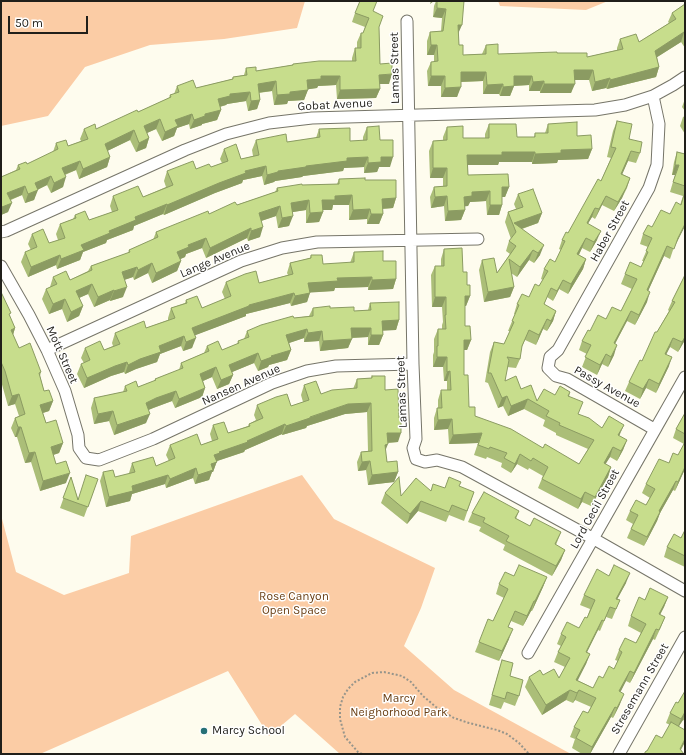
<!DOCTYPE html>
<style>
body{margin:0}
#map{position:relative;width:686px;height:755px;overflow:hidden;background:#fefcee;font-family:Karla,sans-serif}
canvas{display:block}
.frame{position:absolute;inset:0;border:2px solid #201f1a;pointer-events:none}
.scale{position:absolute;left:8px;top:16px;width:80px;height:18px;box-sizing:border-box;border:2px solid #201f1a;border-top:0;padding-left:5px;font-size:12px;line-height:14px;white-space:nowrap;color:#201f1a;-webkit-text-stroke:3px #fff;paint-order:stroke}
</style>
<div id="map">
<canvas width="686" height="755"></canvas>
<div class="frame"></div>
<div class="scale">50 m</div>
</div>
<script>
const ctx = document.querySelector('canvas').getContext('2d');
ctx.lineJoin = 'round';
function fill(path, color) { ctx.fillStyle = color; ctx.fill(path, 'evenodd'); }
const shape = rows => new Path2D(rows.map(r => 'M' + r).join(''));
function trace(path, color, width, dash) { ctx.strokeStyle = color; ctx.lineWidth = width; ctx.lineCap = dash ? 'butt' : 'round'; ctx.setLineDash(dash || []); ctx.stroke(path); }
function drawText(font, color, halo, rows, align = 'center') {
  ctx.font = font + ' Karla,sans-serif'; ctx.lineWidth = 3; ctx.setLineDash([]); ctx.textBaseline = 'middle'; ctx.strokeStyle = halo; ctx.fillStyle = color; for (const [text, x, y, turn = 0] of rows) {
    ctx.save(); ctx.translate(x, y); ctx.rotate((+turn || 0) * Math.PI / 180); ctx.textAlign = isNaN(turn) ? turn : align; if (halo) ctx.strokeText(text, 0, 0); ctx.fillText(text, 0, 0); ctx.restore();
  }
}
fill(shape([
 [1,1,305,1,297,28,224,39,150,45,85,67,48,116,1,126],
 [498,1,608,1,586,10,500,6],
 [302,475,334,519,435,568,421,608,404,646,454,690,571,754,340,754,295,714,269,736,228,671,40,754,1,754,1,515,16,572,64,595,129,573,131,536]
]), '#fbcca5');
const minor = shape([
 [407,21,413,364,416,439,413,448,416,459,425,462,437,460,462,467,594,539,685,591],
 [653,96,659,124,657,165,649,188,558,350,550,357,548,368,556,376,567,379,654,429],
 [1,232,6,231,185,150,226,134,269,123,312,118,595,110,625,105,653,96,673,85,685,77],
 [1,266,29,315,47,350,65,391,78,435,79,448,86,458,99,460,153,439,272,383,307,371,336,366,413,364],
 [47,350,241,261,282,248,317,242,478,239],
 [528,653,685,377],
 [619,754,685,637]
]);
trace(minor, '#767569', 13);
trace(shape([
 [362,754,358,752,345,737,340,719,340,707,343,697,348,689,355,682,372,673,384,672,402,676,411,682,423,696,436,707,454,718,469,723,497,730,507,734,519,743,529,754]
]), '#97958b', 2, [2, 2]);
trace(minor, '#fff', 11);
fill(shape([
 [436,1,464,1,458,34,459,45,463,55,482,54,486,45,498,54,557,53,587,57,617,50,617,48,620,39,639,42,669,23,668,22,672,13,685,4,685,48,681,42,657,57,659,67,656,77,607,89,606,88,592,91,589,80,575,80,571,93,540,93,540,91,529,91,529,85,514,86,510,96,500,96,499,94,483,94,483,81,461,82,457,97,441,97,441,86,428,86,427,71,431,62,434,62,434,55,427,55,427,41,430,32,441,31,442,18,433,17,434,6],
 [373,12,379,27,380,64,389,84,379,84,380,89,376,98,337,99,336,85,318,86,317,88,308,89,304,100,288,101,287,104,274,105,272,91,259,93,260,100,257,109,248,111,246,101,227,104,226,105,220,107,221,110,217,120,202,124,202,125,190,129,189,124,177,128,174,136,162,141,156,129,147,133,149,138,146,148,136,152,130,140,107,151,110,157,107,167,79,179,76,170,65,175,63,187,51,193,47,185,37,190,34,200,25,203,22,195,11,200,8,212,1,215,1,177,16,170,18,165,27,164,53,152,56,143,68,146,81,141,80,139,84,129,96,129,138,112,169,98,170,95,174,94,177,86,196,88,232,79,233,77,244,75,246,68,256,71,292,65,293,64,352,61,352,58,355,48,357,48,357,42,361,33,363,33,365,27,352,22,355,13],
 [685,99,685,111,682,107],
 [685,116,685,134,680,126,683,117],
 [617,121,640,153,636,163,628,161,622,174,630,178,627,188,622,198,614,211,602,205,595,219,592,217,588,223,597,240,590,252,582,248,579,255,586,259,583,269,568,294,559,289,553,301,547,297,544,305,556,311,553,321,547,331,543,329,536,345,525,340,521,349,520,359,516,368,507,367,505,381,521,389,537,401,555,395,570,392,569,397,578,414,602,428,620,434,619,436,627,440,623,450,617,461,610,457,605,464,611,467,608,477,591,506,582,502,578,509,538,488,543,476,529,468,528,470,517,464,511,473,501,467,502,463,487,457,486,459,474,455,478,443,449,444,448,429,434,430,434,418,437,408,438,408,438,400,441,390,447,390,447,381,444,381,443,367,433,367,433,355,434,352,434,339,438,329,442,329,442,325,443,322,442,307,432,307,431,275,435,266,441,266,441,259,444,249,463,272,467,285,470,296,466,306,465,306,465,326,471,340,467,350,464,350,464,375,469,407,475,416,543,448,579,464,588,449,556,435,556,433,543,426,545,420,524,409,508,416,503,406,498,408,488,383,485,382,490,352,494,342,504,344,510,331,508,331,515,314,514,314,517,304,529,297,539,286,543,280,541,279,544,269,555,262,561,250,559,249,562,240,568,233,601,181,611,158,607,157,613,131],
 [489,124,517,137,534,137,535,133,545,133,548,124,577,136,592,149,588,159,558,160,557,163,532,164,532,162,499,162,498,165,468,165,468,175,509,187,505,197,502,197,502,205,499,215,487,215,486,201,470,202,468,206,465,206,465,210,461,220,445,221,444,206,431,208,430,197,434,187,443,186,443,178,430,178,429,151,433,141,443,140,443,137,447,127,463,138,485,138,485,134],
 [367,127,380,140,390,167,379,167,377,172,364,173,364,167,344,168,343,171,303,176,302,177,275,181,274,182,264,185,262,176,243,180,242,183,215,193,164,215,163,214,134,226,133,230,107,240,106,243,83,252,80,260,57,269,56,265,28,277,21,262,25,252,31,250,28,244,32,234,49,243,58,240,56,234,60,224,73,219,75,215,89,220,112,212,110,206,113,196,143,197,166,187,164,181,167,171,196,169,211,167,222,163,220,159,224,149,241,159,253,156,252,150,256,140,287,142,316,138,319,129,350,141,363,141,363,137],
 [677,152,685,154,685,226,674,247,670,259,664,256,648,291,647,302,635,325,627,321,615,344,614,355,608,367,602,364,597,375,582,367,587,354,579,350,582,341,590,331,606,319,621,311,632,289,621,284,625,274,641,267,644,261,642,261,648,247,640,244,643,234,652,227,670,214,680,205,683,196,670,192,675,175,672,175,674,162],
 [339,179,365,180,396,198,393,208,382,209,383,214,379,224,367,224,367,219,349,220,349,205,333,205,332,210,323,210,323,212,319,222,306,223,306,210,292,212,289,226,278,228,276,216,261,221,260,237,248,241,247,238,206,258,202,248,186,254,185,257,180,259,181,261,177,271,152,283,148,273,134,280,133,277,124,280,123,297,110,301,110,300,94,307,88,294,79,298,83,306,79,316,67,322,62,309,49,314,42,299,46,289,50,287,53,277,70,280,88,271,91,266,128,253,129,250,153,240,156,232,275,192,277,188,302,185,337,184],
 [518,194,542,213,538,223,522,229,540,255,534,263,529,260,517,277,511,273,514,287,510,297,484,302,479,270,482,260,497,273,510,254,506,251,509,241,511,239,505,222,508,212,516,209,514,204],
 [354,252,383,261,396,279,393,289,368,290,368,287,335,288,334,291,310,292,307,302,291,306,290,303,246,314,246,316,195,335,192,348,183,351,181,346,160,354,157,362,136,369,125,374,124,372,111,376,84,388,77,374,81,364,84,363,81,358,85,348,104,350,113,346,112,343,115,333,146,328,168,320,168,318,171,308,185,303,186,300,202,308,225,299,222,292,226,282,259,283,288,275,287,273,290,263,310,258,311,255,323,264,350,263],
 [684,277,685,340,678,352,670,347,666,354,669,366,656,393,646,388,640,399,625,391,629,382,642,361,657,332,669,311,668,310,672,301],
 [1,292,10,317,15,328,13,335,19,348,41,372,40,376,44,391,53,401,49,411,43,413,46,423,63,443,59,453,53,455,56,464,66,483,40,491,31,462,25,463,17,437,15,437,11,428,15,418,19,416,15,404,8,406,1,381],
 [370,303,399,320,396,330,383,330,383,335,379,345,368,345,368,337,352,338,348,348,320,351,319,341,304,342,304,338,289,343,291,350,287,360,269,365,268,367,258,371,254,363,232,372,233,375,229,384,217,389,212,377,203,381,205,388,202,397,175,408,172,401,148,410,146,423,114,435,109,421,94,424,91,408,94,398,123,392,125,386,138,387,154,381,155,379,179,370,181,363,204,353,207,346,222,350,237,344,238,341,244,339,247,331,294,318,309,316,313,308,330,308,354,311,368,310],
 [372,376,385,390,398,442,387,443,385,450,387,462,398,472,394,482,368,485,366,470,358,471,357,462,361,452,368,451,367,412,345,414,307,426,306,428,282,435,282,434,245,450,244,452,217,461,213,472,212,472,209,480,195,484,193,478,166,488,165,484,132,494,130,501,106,507,100,481,103,472,115,477,129,474,129,473,132,463,156,466,169,461,166,455,170,445,201,445,212,441,210,434,213,425,228,433,248,426,249,424,256,420,254,415,257,405,291,406,303,402,301,395,304,385,321,394,353,389,357,379,371,378],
 [685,413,685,469,675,491,673,490,660,513,657,521,644,546,627,538,633,524,626,520,630,511,646,505,650,498,642,493,646,484,678,455,684,444,673,438,676,429],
 [71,477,78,499,98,479,84,517,60,508],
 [459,487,474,492,464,521,449,515,446,522,418,511,407,524,381,503,385,493,401,496,431,491],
 [519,511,516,519,530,526,561,532,556,545,565,550,561,560,552,576,503,550,505,545,479,531,481,527,468,522,472,513],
 [685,530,685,567,664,557,667,547,681,538],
 [514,576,547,577,543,587,532,611,531,611,523,626,511,621,508,627,509,639,499,661,475,652,479,642,493,621,504,598,496,594,499,584],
 [609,576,626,583,617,599,620,600,612,619,606,617,600,631,598,630,587,652,590,654,586,664,577,680,593,688,603,678,614,669,618,661,615,660,619,650,636,643,641,633,628,626,631,616,645,600,668,597,664,607,660,615,665,617,661,627,655,640,653,639,630,683,626,681,620,692,620,704,613,718,611,717,590,754,582,754,572,748,575,739,570,737,574,727,588,713,591,707,575,700,573,703,566,700,542,715,525,687,529,677,543,675,559,678,565,667,554,662,558,652,561,646,557,644,561,634,579,628,587,618,590,609,580,605,584,595],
 [502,660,519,696,515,706,504,702,501,709,489,705,499,670],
 [685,691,685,721,683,720,679,726,685,742,681,750,647,751,662,738,670,725,666,723,670,713,678,703]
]), '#abbe78');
fill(shape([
 [380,1,391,1,391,2,380,2],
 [431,1,434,1,430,4],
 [437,8,446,9,442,18,433,17],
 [458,25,462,25,458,34],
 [684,32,681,42,651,61,655,51],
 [431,45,437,45,434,55,427,55],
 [659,67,656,77,607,89,610,80],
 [574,70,593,70,589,80,571,80],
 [461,72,486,72,483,81,457,82],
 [392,74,389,84,376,84,379,75],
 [321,76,340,76,336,85,318,86,317,88,303,90,307,80],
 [431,76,445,76,441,86,428,86],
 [514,76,532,76,529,85,510,86],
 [610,78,606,88,592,91,595,82],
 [276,81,272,91,255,93,258,84],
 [544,81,540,91,529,91,533,82],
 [503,84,499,94,483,94,487,85],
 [544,84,575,84,571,93,540,93],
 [514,86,510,96,500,96,503,87],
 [461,87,457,97,441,97,445,88],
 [380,89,376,98,337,99,340,90],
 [308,90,304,100,288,101,287,104,274,105,277,95,290,92],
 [250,92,246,101,227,104,226,105,214,108,218,99,230,94],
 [260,100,257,109,248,111,251,101],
 [221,110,217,120,202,124,202,125,190,129,194,120,205,114],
 [192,114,189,124,177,128,174,136,162,141,165,132,175,120],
 [160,119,156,129,140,136,144,126],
 [134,130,130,140,101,154,105,144],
 [149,138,146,148,136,152,139,143],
 [592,149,588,159,558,160,557,163,532,164,535,154,561,150],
 [631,151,628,161,618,184,621,174],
 [502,152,535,152,532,162,499,162,498,165,464,165,467,155],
 [110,157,107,167,79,179,83,169],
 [368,157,364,167,344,168,343,171,303,176,302,177,275,181,274,182,264,185,267,175,278,171,347,158],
 [381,157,393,157,390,167,379,167,377,172,364,173,368,163],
 [80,161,76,170,58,177,62,168],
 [675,165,679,165,675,175,672,175],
 [266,166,262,176,243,180,242,183,215,193,164,215,167,205,245,171],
 [433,168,447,168,443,178,430,178],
 [51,176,47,185,31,193,35,183],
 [66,177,63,187,51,193,54,183],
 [630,178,622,198,614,211,618,202],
 [25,186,22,195,4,202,7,193],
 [502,187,509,187,505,197,498,197],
 [38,190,34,200,25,203,28,194],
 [490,191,486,201,470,202,468,206,460,207,464,197,472,192],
 [352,195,349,205,333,205,332,210,319,210,322,200,335,196],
 [447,196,444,206,431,208,435,197],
 [606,196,602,205,595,219,599,209],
 [396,198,393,208,379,209,382,199],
 [309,200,306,210,287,213,291,203],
 [12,203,8,212,1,215,1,210,2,207],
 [167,204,163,214,134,226,133,230,107,240,106,243,83,252,80,260,57,269,61,259,81,245,135,217],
 [490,205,502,205,499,215,487,215],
 [280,206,276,216,255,223,259,213],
 [595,208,592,217,583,232,587,223],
 [370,209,367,219,349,220,353,210],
 [465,210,461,220,445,221,448,211],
 [323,212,319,222,306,223,310,213],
 [542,213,538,223,515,231,514,223],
 [371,214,383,214,379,224,367,224],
 [293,216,289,226,278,228,282,218],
 [685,224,685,226,674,248,678,238],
 [263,227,260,237,248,241,251,231],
 [251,228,247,238,206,258,210,248],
 [601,231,597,240,590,252,594,242],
 [206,238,202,248,186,254,185,257,174,262,177,252,188,245],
 [586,238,582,248,574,264,577,254],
 [544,245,540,255,534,263,538,253],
 [667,246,664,256,644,300,647,290],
 [533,250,529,260,517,277,520,267],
 [60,255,56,265,28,277,31,267],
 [586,259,583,269,568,294,571,284],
 [181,261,177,271,152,283,156,273],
 [152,263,148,273,134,280,138,270],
 [137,267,133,277,118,282,122,272],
 [372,277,368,287,335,288,334,291,304,293,308,283,337,278],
 [396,279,393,289,368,290,372,280],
 [563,280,559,289,553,301,557,291],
 [92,284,88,294,72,301,76,291],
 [127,287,123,297,110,301,114,291],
 [514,287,510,297,484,302,488,292],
 [114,290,110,300,94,307,98,297],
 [650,292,647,302,635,325,639,315],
 [294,293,290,303,246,314,246,316,188,338,192,328,249,305],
 [310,293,307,302,291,306,295,296],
 [465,296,470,296,466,306,461,306],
 [435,297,446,297,442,307,432,307],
 [65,299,62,309,49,314,53,304],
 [83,306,79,316,67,322,71,312],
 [556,311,553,321,547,331,551,321],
 [631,311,627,321,610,353,614,343],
 [547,319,543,329,536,345,539,335],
 [399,320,396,330,379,331,382,321],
 [15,328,12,338,11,330],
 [351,328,371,328,368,337,348,338],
 [307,329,304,338,283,345,286,335],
 [322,331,319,341,304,342,308,333],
 [371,335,383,335,379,345,368,345],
 [184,336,181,346,160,354,157,362,136,369,125,374,128,365,159,346],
 [685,337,685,340,678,352,682,342],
 [196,338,192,348,183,351,186,342],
 [673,338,670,347,662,363,665,354],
 [352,339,348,348,320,351,323,341],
 [464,340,471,340,467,350,460,350],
 [617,345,614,355,608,367,611,357],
 [291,350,287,360,269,365,268,367,258,371,261,361,271,356],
 [258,353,254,363,225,375,229,365],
 [606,354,602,364,597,375,600,365],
 [437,357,447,357,443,367,433,367],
 [672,357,669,366,656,393,659,384],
 [127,362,124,372,111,376,84,388,87,378,115,366],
 [216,367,212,377,196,384,200,374],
 [450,371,447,381,444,381,447,372],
 [233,375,229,384,217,389,221,380],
 [649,379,646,388,640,399,643,389],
 [205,388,202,397,175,408,179,399],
 [176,391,172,401,153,408,142,413,146,403,156,398],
 [19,394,15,404,8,406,12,396],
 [507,396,503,406,498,408,502,398],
 [528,399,524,409,508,416,511,406],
 [53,401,49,411,36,415,40,405],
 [371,403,367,412,345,414,307,426,306,428,282,435,286,426,348,404],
 [113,411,109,421,94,424,98,414],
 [150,414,146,423,114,435,117,425],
 [452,419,448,429,434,430,438,420],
 [285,424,282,434,245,450,244,452,217,461,213,472,212,472,209,480,195,484,198,475,214,455,219,452,247,441],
 [624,425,620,434,614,445,618,435],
 [18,427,21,427,17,437,15,437],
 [387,433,401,433,398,442,384,443],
 [482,433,478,443,449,444,453,435],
 [627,440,623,450,617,461,621,451],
 [63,443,59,453,47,457,51,447],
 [388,444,384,454,385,445],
 [613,447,610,457,600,473,604,463],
 [35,452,31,462,25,463,29,453],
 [520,454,517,464,511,473,515,464],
 [370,461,366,470,358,471,362,462],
 [611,467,608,477,591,506,595,497],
 [685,467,685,469,675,491,678,482],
 [196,468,193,478,166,488,170,479],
 [398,472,394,482,368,485,372,475],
 [70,473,66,483,40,491,43,481],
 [168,475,165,484,132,494,130,501,106,507,109,497,132,486],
 [676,481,673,490,660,513,657,521,644,546,659,511],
 [585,492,582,502,578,509,581,499],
 [421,501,418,511,407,524,410,514],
 [565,550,561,560,552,576,556,566],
 [630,573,626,583,612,609,616,599],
 [547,577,543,587,532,611,535,601],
 [668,597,664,607,655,624,659,614],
 [534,601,531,611,523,626,527,616],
 [602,620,598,630,582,662,586,652],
 [513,629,509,639,499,661,502,651],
 [656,629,653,639,630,683,634,673],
 [590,654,586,664,573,690,576,680],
 [630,671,626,681,616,701,619,691],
 [570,690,566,700,542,715,546,705],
 [579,690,575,700,573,703,577,693],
 [624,694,620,704,613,718,617,708],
 [615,707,611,717,590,754,592,747],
 [685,712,683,720,677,729,681,719],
 [685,739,685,742,678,754,680,749]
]), '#8b9b62');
const building = shape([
 [360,1,377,1,373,11,383,16,379,27,380,64,392,63,392,74,379,75,380,89,340,90,340,76,321,76,321,79,307,80,308,90,290,92,290,94,277,95,276,81,258,84,260,100,251,101,250,92,230,94,230,96,218,99,221,110,205,114,205,116,194,120,192,114,175,120,178,126,165,132,160,119,144,126,149,138,139,143,134,130,105,144,110,157,83,169,80,161,62,168,66,177,54,183,51,176,35,183,38,190,28,194,25,186,7,193,12,203,2,207,1,204,1,177,20,169,18,165,26,162,27,164,58,149,56,143,66,140,68,146,88,139,84,129,95,124,96,129,137,110,138,112,171,97,170,95,179,92,177,86,193,80,196,88,233,79,233,77,247,75,246,68,256,67,256,71,293,65,293,64,319,61,356,61,355,48,361,48,361,33,363,33,369,18,355,13,360,1],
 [437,1,464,1,462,25,458,25,459,45,463,45,463,55,486,54,486,45,498,44,498,54,557,52,557,53,587,53,587,57,623,49,620,39,636,34,639,42,676,19,672,13,685,4,685,33,684,32,655,51,659,67,610,80,610,78,595,82,593,70,574,70,575,84,544,84,544,81,533,82,532,76,514,76,514,86,503,87,503,84,487,85,486,72,461,72,461,87,445,88,445,76,431,76,431,62,438,61,437,45,431,45,430,32,443,31,446,9,437,8,437,1],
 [617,121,632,124,629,139,642,142,640,153,631,151,621,174,630,178,626,188,618,202,606,196,599,209,595,208,587,223,601,231,594,242,586,238,577,254,586,259,571,284,563,280,557,291,551,288,544,304,556,311,551,321,547,319,539,335,529,330,522,346,520,359,507,357,509,360,505,381,516,376,521,389,531,385,537,401,544,389,555,395,560,386,570,392,568,396,583,402,578,414,589,418,602,428,609,416,624,425,618,435,627,440,621,451,613,447,604,463,611,467,595,497,585,492,581,499,542,479,548,467,533,458,531,461,520,454,515,464,504,458,507,453,490,447,489,449,478,445,482,433,453,435,452,419,438,420,437,408,442,408,441,390,451,390,450,371,447,372,447,357,437,357,437,346,438,346,438,329,446,329,445,315,446,315,446,297,435,297,435,266,444,266,444,249,462,248,463,272,467,272,467,285,470,285,470,296,465,296,465,326,470,326,471,340,464,340,464,375,468,375,469,407,475,407,475,416,511,429,543,448,545,444,579,464,594,440,559,425,560,423,546,416,549,411,528,399,511,406,507,396,502,398,491,373,488,373,494,342,504,344,514,322,512,321,519,305,517,304,522,294,529,297,535,284,539,286,548,271,544,269,550,259,555,262,565,241,562,240,566,232,568,233,598,179,601,181,616,148,611,147,617,121],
 [577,122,577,136,591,135,592,149,561,150,561,153,535,154,535,152,502,152,502,155,467,155,468,175,508,174,509,187,502,187,502,205,490,205,490,191,472,192,472,196,464,197,465,210,448,211,447,196,435,197,434,187,447,186,447,168,433,168,433,141,447,140,447,127,463,126,463,138,489,138,489,124,516,124,517,137,535,137,535,133,548,133,548,124,577,122],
 [379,126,380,140,393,140,393,157,381,157,381,162,368,163,368,157,347,158,347,161,306,166,306,167,278,171,278,172,267,175,266,166,245,171,246,173,219,183,167,205,167,204,135,217,136,220,109,231,110,233,81,245,84,250,61,259,60,255,31,267,25,252,37,247,32,234,43,229,49,243,65,238,60,224,76,218,75,215,85,211,89,220,118,210,113,196,138,186,143,197,173,185,167,171,193,161,196,169,209,164,211,167,228,161,224,149,236,144,241,159,259,155,256,140,286,134,287,142,320,137,319,129,350,128,350,141,367,140,367,127,379,126],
 [677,152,685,154,685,186,673,182,679,165,675,165,677,152],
 [365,178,365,180,396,180,396,198,382,199,383,214,371,214,370,209,353,210,352,195,335,196,335,200,322,200,323,212,310,213,309,200,291,203,293,216,282,218,280,206,259,213,263,227,251,231,251,228,210,248,206,238,188,245,189,247,177,252,181,261,156,273,152,263,138,270,137,267,122,272,127,287,114,291,114,290,98,297,92,284,76,291,83,306,71,312,65,299,53,304,46,289,57,284,53,277,66,271,70,280,92,270,91,266,130,252,129,250,158,237,156,232,208,211,209,214,235,202,237,205,278,191,277,188,302,184,302,185,339,184,339,179,365,178],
 [533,189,542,213,514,223,544,245,538,253,533,250,520,267,509,259,514,287,488,292,482,260,494,258,497,273,516,246,509,241,516,232,508,212,523,207,518,194,533,189],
 [685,192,685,224,678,238,674,249,667,246,647,290,650,292,639,315,631,311,614,343,617,345,611,357,606,354,600,365,585,357,591,345,582,341,588,330,590,331,598,315,606,319,612,307,621,311,637,279,625,274,630,262,641,267,648,252,646,251,652,238,643,234,648,225,652,227,661,210,670,214,676,202,681,205,685,192],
 [383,251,383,261,396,261,396,279,372,280,372,277,337,278,338,281,308,283,310,293,295,296,294,293,249,305,249,306,192,328,196,338,186,342,184,336,159,346,161,352,140,359,128,365,127,362,115,366,87,378,81,364,90,360,85,348,100,341,104,350,120,344,115,333,144,321,146,328,175,318,171,308,187,303,186,300,197,296,202,308,219,301,231,296,226,282,245,274,256,271,259,283,293,274,290,263,311,258,311,255,322,255,323,264,354,262,354,252,383,251],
 [684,277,685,278,685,337,682,342,673,338,665,354,672,357,659,384,649,379,643,389,629,382,640,360,642,361,655,332,657,332,675,302,672,301,684,277],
 [1,292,11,313,9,314,15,328,11,330,19,348,30,343,41,372,39,373,44,391,49,390,53,401,40,405,46,423,56,420,63,443,51,447,56,464,66,461,70,473,43,481,35,452,29,453,21,427,18,427,15,418,25,414,19,394,12,396,5,371,1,362,1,292],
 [399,302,399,320,382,321,383,335,371,335,371,328,351,328,352,339,323,341,322,331,308,333,307,329,286,335,291,350,271,356,272,357,261,361,258,353,229,365,233,375,221,380,216,367,200,374,205,388,179,399,176,391,156,398,146,403,150,414,117,425,113,411,98,414,94,398,127,391,125,386,136,381,138,387,156,380,155,379,183,368,181,363,209,351,207,346,218,341,222,350,239,343,238,341,249,337,247,331,261,325,293,316,294,318,313,316,313,308,330,306,330,308,354,307,354,311,371,310,370,303,399,302],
 [372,376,385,376,385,390,398,389,399,418,401,418,401,433,387,433,388,444,385,445,387,462,397,461,398,472,372,475,370,461,362,462,361,452,372,451,371,403,348,404,310,417,310,418,286,426,285,424,247,441,248,442,219,452,220,453,214,455,217,462,211,464,213,470,198,475,196,468,170,479,168,475,132,486,133,491,109,497,103,472,113,470,115,477,135,472,132,463,153,457,156,466,175,458,170,445,197,434,201,445,218,439,213,425,224,422,228,433,250,426,249,424,263,418,257,405,276,397,287,394,291,406,309,400,304,385,316,381,321,394,332,390,357,388,357,379,372,378,372,376],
 [685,413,685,434,676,429,685,413],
 [685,442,685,467,678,482,676,481,659,511,660,512,647,537,631,529,638,515,630,511,636,500,646,505,655,489,646,484,659,459,669,463,673,453,678,455,685,442],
 [86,475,98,479,88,507,63,498,71,477,78,500,86,475],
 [399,477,401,496,416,478,431,491,433,484,445,488,449,477,461,482,459,486,474,492,467,511,452,505,449,512,421,501,410,514,385,493,399,477],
 [484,492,519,511,515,518,530,526,534,518,561,532,555,544,565,550,556,566,506,541,509,536,483,522,485,518,472,513,484,492],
 [685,530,685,556,667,547,674,534,681,538,685,530],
 [519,565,547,577,535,601,534,601,527,616,515,611,508,627,513,629,502,651,479,642,488,619,493,621,508,589,499,584,505,572,514,576,519,565],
 [614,565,630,573,616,599,620,600,616,609,610,607,604,621,602,620,586,652,590,654,576,680,593,688,599,676,603,678,609,666,614,669,622,652,619,650,625,638,636,643,646,624,631,616,639,597,645,600,650,588,668,597,659,614,665,617,659,630,656,629,634,673,630,671,619,691,624,694,617,708,615,707,592,747,576,738,580,730,574,727,583,711,588,713,596,698,579,690,577,693,570,690,546,705,529,677,540,670,543,675,554,669,559,678,570,658,558,652,566,637,561,634,567,622,579,628,585,617,587,618,595,600,584,595,597,569,609,576,614,565],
 [502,660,513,663,510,676,523,680,519,696,507,692,505,699,492,695,502,660],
 [685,691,685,712,681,719,670,713,676,702,678,703,685,691],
 [671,722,685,730,685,739,680,749,684,754,644,754,646,751,647,751,656,735,662,738,671,722]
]);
fill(building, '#c7dd8c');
trace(building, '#8b9b62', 1);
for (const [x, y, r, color] of [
 [204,731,4,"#267076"]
]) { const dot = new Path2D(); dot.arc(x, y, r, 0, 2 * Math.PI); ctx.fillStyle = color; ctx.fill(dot); trace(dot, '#fff', 1.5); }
drawText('12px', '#201f1a', '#fff', [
 ["Lamas Street",395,68,-91],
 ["Gobat Avenue",335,105,-3],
 ["Haber Street",610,231,-61],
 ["Lange Avenue",215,260,-23],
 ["Mott Street",62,355,66],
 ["Nansen Avenue",241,385,-24],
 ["Passy Avenue",607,387,29],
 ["Lamas Street",402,392,-92],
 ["Lord Cecil Street",595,509,-61],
 ["Stresemann Street",640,689,-60]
]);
drawText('12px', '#6a3f14', '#fff', [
 ["Rose Canyon",294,597],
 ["Open Space",294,611],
 ["Marcy",399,699],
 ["Neighorhood Park",399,713]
]);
drawText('12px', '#201f1a', '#fff', [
 ["Marcy School",212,731]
], 'left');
</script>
